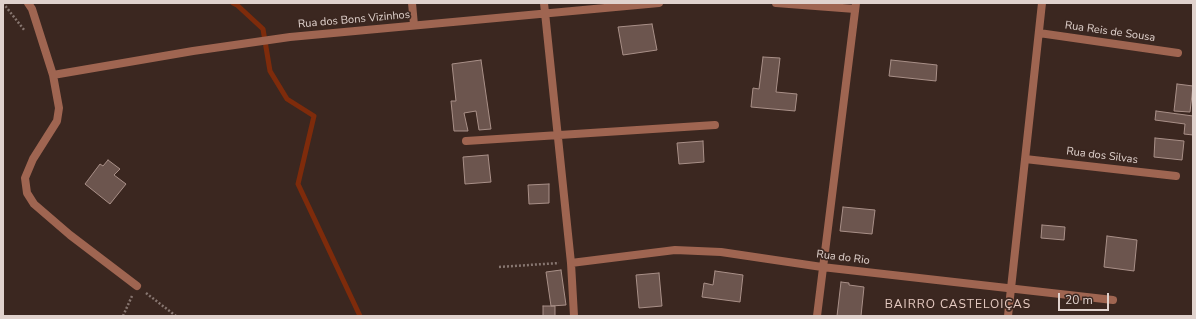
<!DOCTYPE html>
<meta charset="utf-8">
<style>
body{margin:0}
#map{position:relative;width:1196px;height:319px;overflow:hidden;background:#3b2720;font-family:"Nunito Sans",sans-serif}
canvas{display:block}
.frame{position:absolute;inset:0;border:4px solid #e0d2cd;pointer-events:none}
.scale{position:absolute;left:1058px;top:293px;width:51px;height:18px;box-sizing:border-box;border:2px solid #e0d2cd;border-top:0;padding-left:5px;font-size:12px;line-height:14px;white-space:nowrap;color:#e0d2cd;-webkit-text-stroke:3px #3b2720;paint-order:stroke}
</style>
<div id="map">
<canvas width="1196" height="319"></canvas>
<div class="frame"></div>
<div class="scale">20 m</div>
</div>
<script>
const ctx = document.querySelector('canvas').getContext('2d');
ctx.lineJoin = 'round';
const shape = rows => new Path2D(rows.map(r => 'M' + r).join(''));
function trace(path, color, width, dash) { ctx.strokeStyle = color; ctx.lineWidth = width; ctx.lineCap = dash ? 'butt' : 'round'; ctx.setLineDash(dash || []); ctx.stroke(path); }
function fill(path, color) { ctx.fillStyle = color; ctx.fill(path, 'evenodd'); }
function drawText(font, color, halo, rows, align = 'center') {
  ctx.font = font + ' "Nunito Sans",sans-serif'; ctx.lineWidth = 3.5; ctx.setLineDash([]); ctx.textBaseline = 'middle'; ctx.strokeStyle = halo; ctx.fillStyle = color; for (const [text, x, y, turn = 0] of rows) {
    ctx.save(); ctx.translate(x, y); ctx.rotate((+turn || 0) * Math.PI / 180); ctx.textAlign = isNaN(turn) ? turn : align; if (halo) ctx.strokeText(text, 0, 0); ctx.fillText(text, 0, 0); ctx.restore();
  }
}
trace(shape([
 [233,3,237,5,263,29,270,71,287,99,314,116,298,184,360,316]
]), '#7e2b0b', 5);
const building = shape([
 [652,24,657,50,623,55,618,27,652,24],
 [763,57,780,58,776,92,797,94,795,111,751,107,753,88,759,89,763,57],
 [481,60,491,129,479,130,476,111,464,113,468,131,454,131,451,101,456,101,452,64,481,60],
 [891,60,937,65,936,81,889,76,891,60],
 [1177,84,1193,86,1190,112,1174,111,1177,84],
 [1156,111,1193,116,1193,135,1184,134,1185,124,1155,120,1156,111],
 [1155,138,1184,141,1182,160,1154,157,1155,138],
 [703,141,704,162,679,164,677,143,703,141],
 [488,155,491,182,465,184,463,157,488,155],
 [108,160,120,169,114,175,126,184,110,204,85,184,100,164,103,166,108,160],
 [549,184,549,203,529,204,528,185,549,184],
 [843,207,875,210,872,234,840,231,843,207],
 [1042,225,1065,227,1064,240,1041,238,1042,225],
 [1107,236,1137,240,1134,271,1104,267,1107,236],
 [561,270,566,305,551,306,546,272,561,270],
 [715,271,743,275,740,302,702,297,704,283,713,285,715,271],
 [659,273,662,306,639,308,636,275,659,273],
 [841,282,849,283,849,285,864,287,861,316,837,316,841,282],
 [543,306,555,306,555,316,543,316,543,306]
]);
fill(building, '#6c554e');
trace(building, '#a99088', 1);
trace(shape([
 [3,3,25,31],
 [499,267,559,263],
 [146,293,176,316],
 [123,316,132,296]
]), '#877670', 2.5, [2, 2]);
trace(shape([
 [28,3,32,9,53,75,59,108,57,121,33,159,25,178,27,193,34,204,70,235,137,286],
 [412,3,414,25],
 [544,3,571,263,574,316],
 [776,3,855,9],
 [1039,33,1178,53],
 [53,75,193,51,290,37,659,3],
 [466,141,715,125],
 [1025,159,1176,176],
 [571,263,675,250,721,252,822,267,1113,300],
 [817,316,856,3],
 [1008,316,1042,3]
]), '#9f6551', 8);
drawText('11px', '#e0d2cd', '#3b2720', [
 ["Rua dos Bons Vizinhos",354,20,-5],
 ["Rua Reis de Sousa",1110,32,8],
 ["Rua dos Silvas",1102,156,7],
 ["Rua do Rio",843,258,7]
]);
ctx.letterSpacing = '1px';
drawText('12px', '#e6cbc2', '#3b2720', [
 ["BAIRRO CASTELOIÇAS",958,305]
]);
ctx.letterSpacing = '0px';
</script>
